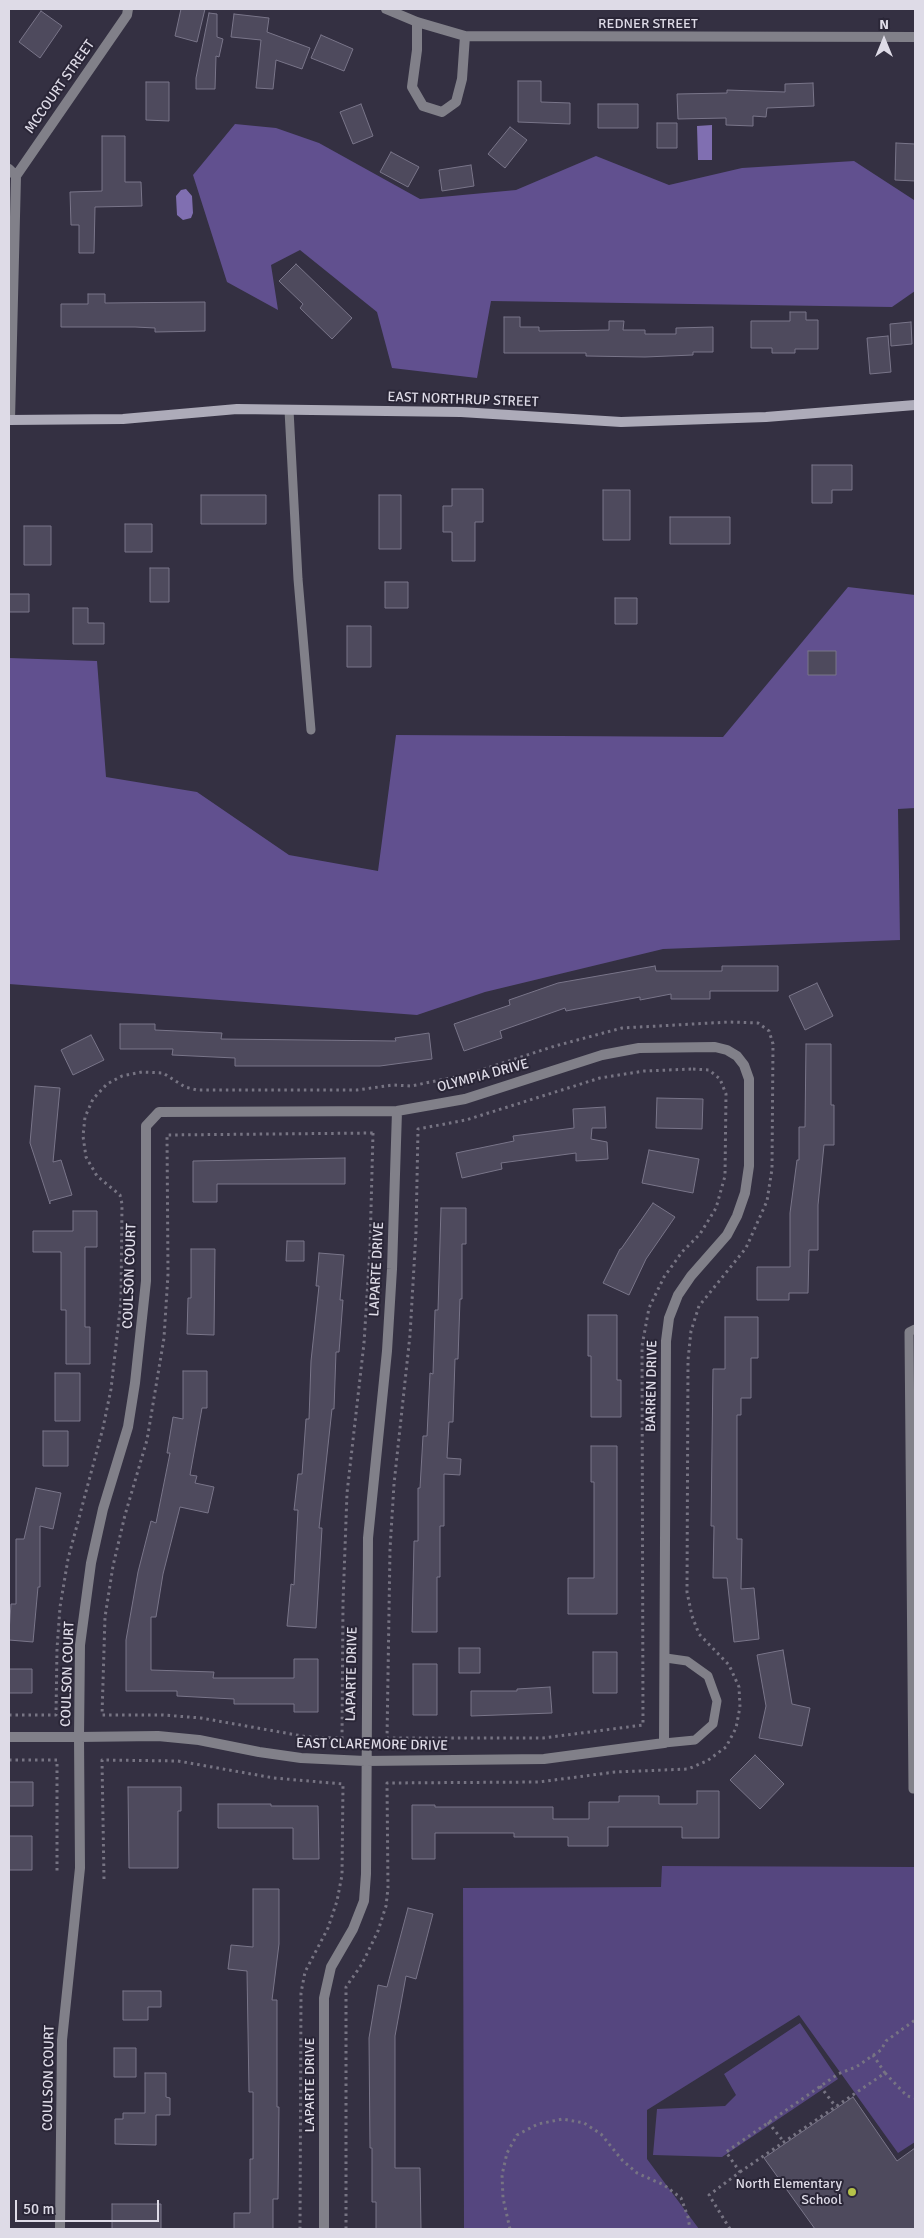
<!DOCTYPE html>
<style>
body{margin:0}
#map{position:relative;width:924px;height:2238px;overflow:hidden;background:#343042;font-family:Signika,sans-serif}
canvas{display:block}
.frame{position:absolute;inset:0;border:10px solid #dedbe7;pointer-events:none}
.north{position:absolute;left:859px;top:15px;width:50px;height:50px;-webkit-text-stroke:4px #2a2637;paint-order:stroke;rotate:0deg;font-size:14px;font-weight:700;line-height:20px;text-align:center;color:#dedbe7}
.north::after{content:'';display:block;margin:auto;width:18px;height:22px;background:#dedbe7;clip-path:polygon(50% 0,100% 100%,50% 72%,0 100%)}
.scale{position:absolute;left:15px;top:2200px;width:144px;height:22px;box-sizing:border-box;border:2px solid #dedbe7;border-top:0;padding-left:6px;font-size:15px;line-height:18px;white-space:nowrap;color:#dedbe7;-webkit-text-stroke:4px #2a2637;paint-order:stroke}
</style>
<div id="map">
<canvas width="924" height="2238"></canvas>
<div class="frame"></div>
<div class="north">N</div>
<div class="scale">50 m</div>
</div>
<script>
const ctx = document.querySelector('canvas').getContext('2d');
ctx.lineJoin = 'round';
function fill(path, color) { ctx.fillStyle = color; ctx.fill(path, 'evenodd'); }
const shape = rows => new Path2D(rows.map(r => 'M' + r).join(''));
function trace(path, color, width, dash) { ctx.strokeStyle = color; ctx.lineWidth = width; ctx.lineCap = dash ? 'butt' : 'round'; ctx.setLineDash(dash || []); ctx.stroke(path); }
function drawText(font, color, halo, rows, align = 'center') {
  ctx.font = font + ' Signika,sans-serif'; ctx.lineWidth = 4; ctx.setLineDash([]); ctx.textBaseline = 'middle'; ctx.strokeStyle = halo; ctx.fillStyle = color; for (const [text, x, y, turn = 0] of rows) {
    ctx.save(); ctx.translate(x, y); ctx.rotate((+turn || 0) * Math.PI / 180); ctx.textAlign = isNaN(turn) ? turn : align; if (halo) ctx.strokeText(text, 0, 0); ctx.fillText(text, 0, 0); ctx.restore();
  }
}
fill(shape([
 [662,1866,915,1867,915,2142,898,2153,799,2015,647,2110,647,2159,699,2229,464,2229,463,1888,661,1887],
 [800,2023,838,2079,722,2157,653,2155,657,2109,725,2106,736,2095,724,2074]
]), '#55467f');
fill(shape([
 [235,124,276,128,319,143,420,199,516,190,596,156,669,185,742,168,854,161,914,200,915,291,892,307,491,301,477,378,392,368,377,312,300,250,271,265,278,310,227,282,193,175],
 [848,587,915,595,915,808,898,809,900,940,663,949,485,992,417,1015,9,984,9,658,97,661,106,777,197,792,289,855,378,871,396,735,723,737]
]), '#61508f');
fill(shape([
 [712,125,712,160,698,160,697,126],
 [186,189,192,196,193,213,191,218,183,220,177,215,176,196,181,190]
]), '#806fb1');
const building = shape([
 [181,9,205,9,197,42,175,36,181,9],
 [41,11,62,26,40,58,19,42,41,11],
 [209,13,217,14,217,37,223,39,219,57,216,56,215,89,196,89,196,78,209,13],
 [234,14,269,18,267,32,310,48,302,69,276,60,273,89,256,88,261,40,231,37,234,14],
 [321,35,353,49,344,71,311,58,321,35],
 [518,81,541,81,541,102,570,103,570,124,518,122,518,81],
 [146,82,169,82,169,121,146,120,146,82],
 [813,83,814,106,767,108,766,117,753,116,753,126,726,125,726,118,678,119,677,94,727,93,727,90,785,92,785,84,813,83],
 [361,104,373,136,353,144,340,112,361,104],
 [598,104,638,104,638,128,598,128,598,104],
 [657,123,677,123,677,148,657,148,657,123],
 [510,127,527,140,505,168,488,154,510,127],
 [102,136,125,136,125,182,141,182,142,206,95,207,94,253,79,253,79,225,71,225,70,192,102,191,102,136],
 [896,143,915,144,915,181,895,180,896,143],
 [391,152,419,167,408,187,380,172,391,152],
 [471,165,474,186,442,191,439,170,471,165],
 [296,264,352,318,332,339,300,308,303,304,279,281,296,264],
 [88,294,105,294,105,303,205,302,205,331,155,332,155,328,135,327,61,327,61,304,88,304,88,294],
 [790,312,806,312,806,320,818,320,818,349,795,349,795,353,772,353,772,348,751,348,751,321,790,321,790,312],
 [504,317,520,317,520,327,539,327,539,331,609,330,609,321,624,321,623,330,645,330,645,334,676,334,676,328,713,327,713,352,693,352,693,355,645,357,586,356,586,353,504,353,504,317],
 [911,322,912,344,891,346,890,324,911,322],
 [888,336,891,372,870,374,867,338,888,336],
 [812,465,852,465,852,490,832,490,832,503,812,503,812,465],
 [452,489,483,489,483,522,475,522,475,561,452,561,452,532,443,532,443,506,452,506,452,489],
 [603,490,630,490,630,540,603,540,603,490],
 [201,495,266,495,266,524,201,524,201,495],
 [379,495,401,495,401,549,379,549,379,495],
 [670,517,730,517,730,544,670,544,670,517],
 [125,524,152,524,152,552,125,552,125,524],
 [24,526,51,526,51,565,24,565,24,526],
 [150,568,169,568,169,602,150,602,150,568],
 [385,582,408,582,408,608,385,608,385,582],
 [9,594,29,594,29,612,9,612,9,594],
 [615,598,637,598,637,624,615,624,615,598],
 [73,608,88,608,88,623,104,623,104,644,73,644,73,608],
 [347,626,371,626,371,667,347,667,347,626],
 [808,651,836,651,836,675,808,675,808,651],
 [655,966,656,971,722,971,722,966,778,966,778,991,710,991,710,999,671,999,671,994,640,1000,640,997,566,1011,565,1008,500,1031,502,1038,464,1051,454,1024,510,1005,509,1000,558,983,655,966],
 [817,983,833,1016,805,1030,789,996,817,983],
 [120,1024,155,1024,155,1030,222,1033,221,1039,396,1041,395,1038,429,1033,432,1059,380,1066,235,1066,235,1058,172,1055,173,1049,120,1049,120,1024],
 [91,1035,104,1060,73,1075,61,1050,91,1035],
 [806,1044,831,1044,831,1105,834,1105,834,1145,824,1145,818,1205,818,1250,809,1250,808,1293,789,1293,789,1300,757,1300,757,1267,790,1267,790,1213,797,1160,799,1160,799,1127,805,1127,806,1044],
 [35,1086,60,1088,53,1162,61,1160,72,1195,50,1201,50,1204,30,1143,35,1086],
 [657,1098,703,1099,702,1129,656,1128,657,1098],
 [605,1107,606,1128,592,1128,591,1139,607,1142,608,1159,576,1161,576,1153,501,1163,502,1169,462,1178,456,1153,514,1141,513,1136,574,1128,573,1109,605,1107],
 [649,1150,699,1159,693,1193,642,1183,649,1150],
 [345,1158,345,1184,217,1184,217,1202,193,1202,193,1161,345,1158],
 [653,1203,675,1217,646,1259,629,1295,603,1283,620,1249,621,1249,653,1203],
 [441,1208,466,1208,466,1244,462,1244,462,1299,460,1299,458,1359,455,1359,453,1422,449,1422,447,1458,461,1459,460,1475,444,1474,444,1526,440,1526,440,1577,437,1577,437,1632,412,1632,414,1541,418,1541,418,1488,420,1488,423,1436,427,1436,430,1373,433,1374,435,1310,438,1310,441,1208],
 [73,1211,97,1211,97,1247,85,1247,85,1327,90,1327,90,1364,66,1364,66,1310,61,1310,61,1252,33,1252,33,1231,73,1231,73,1211],
 [287,1241,304,1241,304,1261,286,1261,287,1241],
 [191,1249,215,1249,214,1335,187,1334,188,1298,191,1298,191,1249],
 [319,1253,344,1255,340,1300,343,1300,339,1352,336,1352,334,1409,332,1409,319,1528,322,1528,316,1628,287,1626,291,1584,294,1585,298,1510,294,1510,298,1474,302,1474,306,1419,309,1419,311,1361,319,1286,316,1286,319,1253],
 [588,1315,617,1315,617,1380,621,1380,621,1417,591,1417,591,1356,588,1356,588,1315],
 [725,1317,758,1317,758,1358,751,1358,751,1398,741,1398,741,1415,737,1415,737,1539,742,1539,741,1589,754,1588,759,1639,734,1642,727,1578,713,1578,714,1526,711,1526,713,1369,725,1369,725,1317],
 [183,1371,207,1371,207,1408,202,1408,190,1475,197,1476,195,1483,214,1487,208,1513,180,1507,163,1574,156,1617,151,1617,151,1670,214,1672,213,1678,294,1678,294,1659,318,1659,318,1712,294,1712,294,1704,234,1704,234,1699,177,1696,177,1691,126,1691,126,1640,138,1572,151,1521,156,1523,170,1453,167,1453,173,1417,183,1419,183,1371],
 [55,1373,80,1373,80,1421,55,1421,55,1373],
 [43,1431,68,1431,68,1466,43,1466,43,1431],
 [591,1446,617,1446,617,1614,568,1614,568,1578,594,1578,594,1482,591,1482,591,1446],
 [36,1488,61,1493,53,1529,40,1526,40,1587,38,1587,33,1642,9,1640,9,1632,11,1604,16,1604,16,1539,24,1539,36,1488],
 [459,1648,480,1648,480,1673,459,1673,459,1648],
 [783,1650,792,1704,810,1708,802,1746,759,1738,766,1706,757,1655,783,1650],
 [593,1652,617,1652,617,1693,593,1693,593,1652],
 [413,1664,437,1664,437,1715,413,1715,413,1664],
 [9,1669,32,1669,32,1693,9,1693,9,1669],
 [550,1687,552,1713,471,1716,471,1691,517,1691,517,1689,550,1687],
 [755,1755,784,1784,760,1809,730,1780,755,1755],
 [9,1782,33,1782,33,1806,9,1806,9,1782],
 [128,1787,181,1787,181,1811,178,1811,178,1868,129,1868,128,1787],
 [697,1791,719,1791,719,1838,682,1838,682,1827,608,1827,608,1846,568,1846,568,1837,514,1837,514,1833,435,1833,435,1859,412,1859,412,1805,435,1805,435,1807,553,1807,553,1819,589,1819,589,1802,619,1802,619,1796,659,1796,659,1804,697,1804,697,1791],
 [218,1804,271,1804,271,1806,318,1806,319,1859,293,1859,293,1828,218,1828,218,1804],
 [9,1836,32,1836,32,1870,9,1870,9,1836],
 [253,1889,279,1889,279,1944,272,2000,277,2000,277,2107,279,2107,278,2199,273,2199,273,2229,234,2229,234,2213,250,2213,250,2159,253,2159,253,2092,249,2092,247,1971,228,1969,231,1945,253,1947,253,1889],
 [408,1908,433,1914,416,1979,406,1976,395,2036,395,2168,420,2168,421,2229,376,2229,376,2202,372,2202,372,2148,370,2148,369,2038,378,1985,387,1987,408,1908],
 [123,1991,161,1991,161,2007,148,2007,148,2020,123,2020,123,1991],
 [114,2048,136,2048,136,2077,114,2077,114,2048],
 [145,2073,166,2073,166,2097,170,2098,170,2115,156,2115,156,2145,115,2144,115,2119,123,2119,123,2113,145,2113,145,2073],
 [853,2097,897,2161,915,2148,915,2229,815,2229,764,2158,853,2097],
 [112,2204,161,2204,161,2229,112,2229,112,2204]
]);
fill(building, '#4e4a5d');
trace(building, '#797589', 1);
trace(shape([
 [693,1069,709,1070,720,1079,726,1094,725,1176,716,1208,700,1234,682,1252,664,1277,649,1308,642,1346,643,1725,543,1738,387,1738,390,1549,394,1484,410,1335,416,1232,418,1129,466,1120,600,1078,644,1071,693,1069],
 [373,1133,370,1248,364,1343,347,1493,343,1603,342,1738,308,1737,201,1718,163,1715,102,1715,105,1617,113,1566,125,1515,147,1440,164,1338,168,1274,167,1135,373,1133],
 [9,1715,56,1715,57,1649,60,1607,68,1559,103,1428,111,1389,121,1301,122,1204,120,1195,97,1176,86,1157,83,1136,85,1117,93,1099,107,1084,122,1076,142,1072,163,1073,185,1087,197,1090,357,1090,393,1085,411,1086,465,1075,555,1046,622,1028,729,1022,758,1023,769,1031,773,1044,772,1169,767,1201,746,1248,699,1306,691,1331,688,1360,687,1592,692,1616,699,1634,729,1665,739,1687,740,1707,736,1728,726,1747,707,1761,688,1769,615,1772,539,1782,387,1783,388,1888,386,1906,378,1931,362,1964,346,1987,346,2229],
 [9,1760,57,1760,57,1873],
 [104,1879,102,1760,178,1761,274,1778,343,1784,342,1875,337,1901,328,1928,305,1972,301,1993,300,2229],
 [885,2073,907,2096,915,2098],
 [820,2086,836,2107],
 [768,2122,784,2142],
 [740,2172,885,2073,873,2055],
 [510,2229,503,2198,502,2175,507,2153,517,2135,538,2124,563,2119,584,2123,601,2134,622,2160,637,2173,664,2185,681,2198,688,2217,690,2229],
 [730,2229,709,2195,740,2172,726,2152,838,2074,856,2067,881,2050,886,2041,915,2020]
]), '#777483', 3, [2.5, 4]);
trace(shape([
 [289,410,298,579,311,730],
 [915,1329,909,1332,913,1789,915,1789],
 [664,1743,695,1740,713,1724,717,1701,708,1676,687,1661,666,1658]
]), '#818089', 9);
trace(shape([
 [386,9,417,22,465,36,915,37],
 [417,22,417,50,412,87,423,106,442,112,456,102,462,79,465,36],
 [9,169,16,176],
 [10,420,16,176,127,15,128,9],
 [9,1737,79,1737,158,1736,199,1740,259,1752,301,1758,365,1761,544,1759,664,1743,666,1341,669,1318,678,1295,691,1276,727,1235,737,1216,745,1193,749,1166,749,1079,744,1065,737,1056,727,1050,715,1047,639,1048,602,1055,465,1099,397,1111,159,1112,146,1126,146,1281,135,1383,128,1427,103,1509,91,1563,80,1645,79,1737,80,1868,62,2040,60,2229],
 [324,2229,324,1998,331,1967,353,1929,364,1901,366,1874,368,1538,387,1351,392,1269,397,1111]
]), '#818089', 10);
trace(shape([
 [9,420,123,419,237,409,461,412,621,422,766,417,915,405]
]), '#adabb9', 10);
for (const [x, y, r, color] of [
 [852,2192,5,"#b5c249"]
]) { const dot = new Path2D(); dot.arc(x, y, r, 0, 2 * Math.PI); ctx.fillStyle = color; ctx.fill(dot); trace(dot, '#2a2637', 2); }
drawText('14px', '#dedbe7', '#2a2637', [
 ["REDNER STREET",648,24],
 ["MCCOURT STREET",60,87,-55],
 ["EAST NORTHRUP STREET",463,400,2],
 ["OLYMPIA DRIVE",483,1076,-15],
 ["LAPARTE DRIVE",377,1269,-87],
 ["COULSON COURT",130,1276,-88],
 ["BARREN DRIVE",652,1386,-89],
 ["COULSON COURT",68,1674,-88],
 ["LAPARTE DRIVE",352,1674,-89],
 ["EAST CLAREMORE DRIVE",372,1745,1],
 ["COULSON COURT",49,2078,-89],
 ["LAPARTE DRIVE",310,2085,-90]
]);
drawText('14px', '#dedbe7', '#2a2637', [
 ["North Elementary",842,2184],
 ["School",842,2200]
], 'right');
</script>
